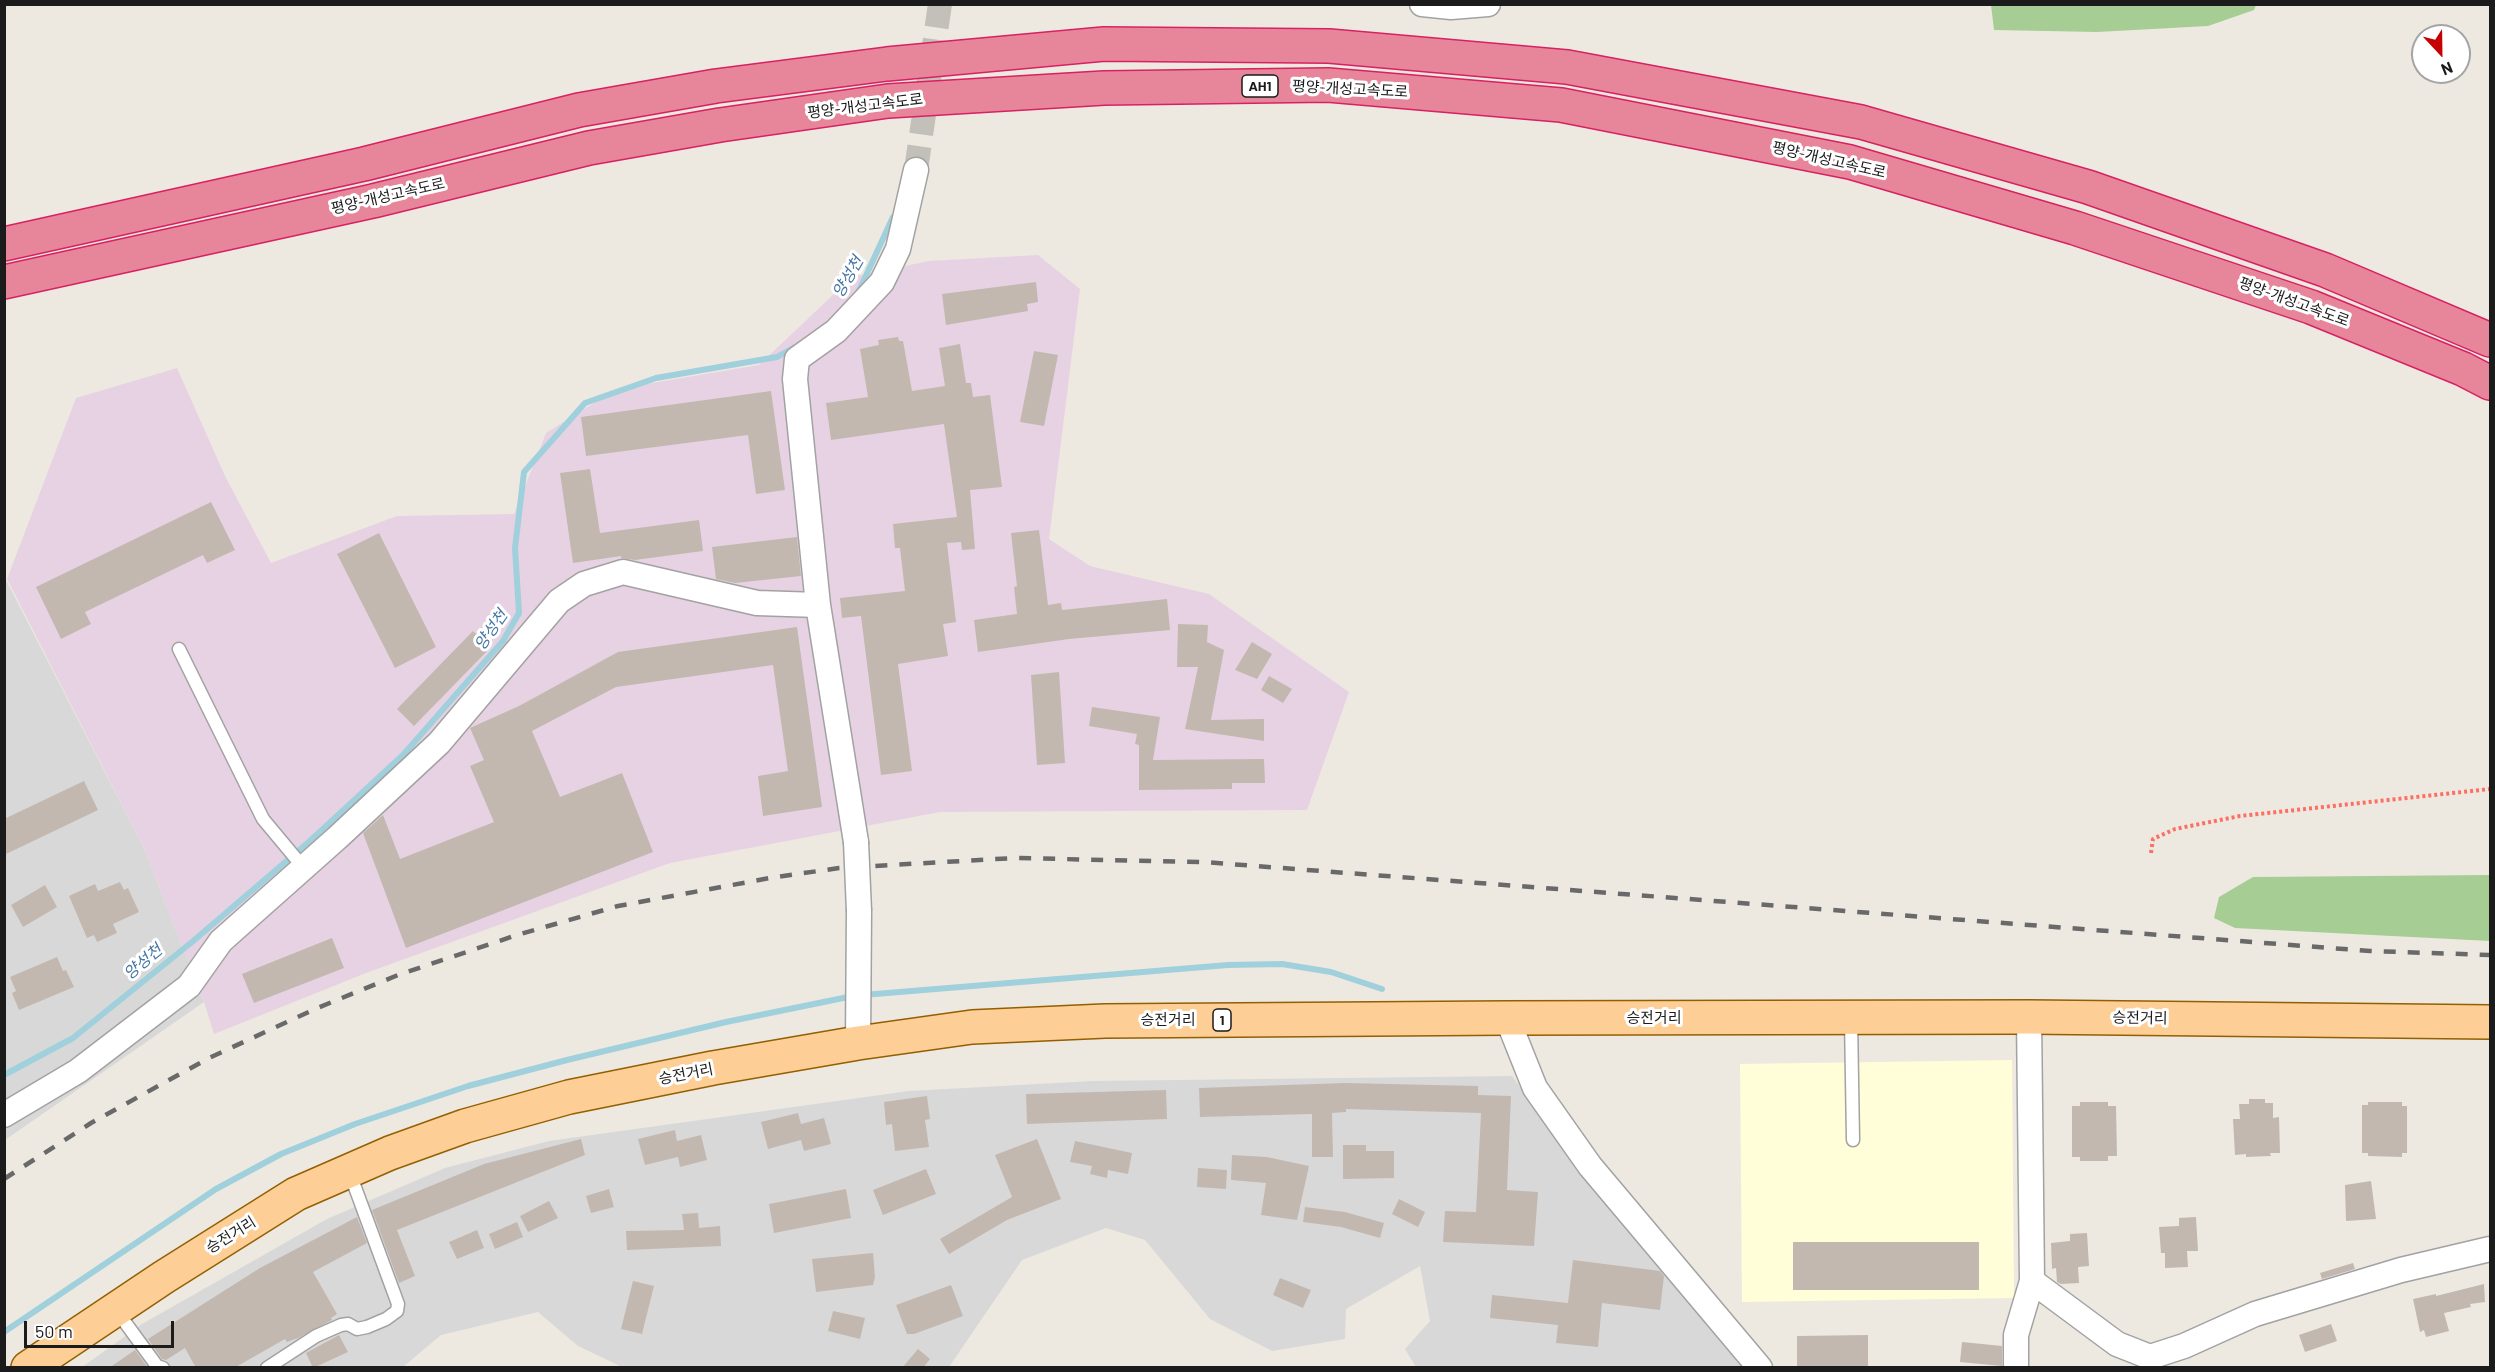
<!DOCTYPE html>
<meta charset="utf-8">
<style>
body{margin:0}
#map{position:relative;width:2495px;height:1372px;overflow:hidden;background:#ede9e1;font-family:Barlow,sans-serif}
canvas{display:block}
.frame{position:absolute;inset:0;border:6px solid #1b1b1b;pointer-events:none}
.north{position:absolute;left:2411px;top:24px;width:60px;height:60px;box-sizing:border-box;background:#fff;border:2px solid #a4a4a4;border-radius:50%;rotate:158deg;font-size:16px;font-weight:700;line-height:24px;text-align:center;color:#1b1b1b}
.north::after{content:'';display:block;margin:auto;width:21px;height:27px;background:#c70004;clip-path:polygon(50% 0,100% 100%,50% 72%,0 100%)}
.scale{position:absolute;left:24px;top:1321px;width:150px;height:27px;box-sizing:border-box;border:3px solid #1b1b1b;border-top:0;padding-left:8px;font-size:18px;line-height:21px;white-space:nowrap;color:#1b1b1b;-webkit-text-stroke:4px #fff;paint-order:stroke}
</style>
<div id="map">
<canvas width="2495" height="1372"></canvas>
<div class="frame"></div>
<div class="north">N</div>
<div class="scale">50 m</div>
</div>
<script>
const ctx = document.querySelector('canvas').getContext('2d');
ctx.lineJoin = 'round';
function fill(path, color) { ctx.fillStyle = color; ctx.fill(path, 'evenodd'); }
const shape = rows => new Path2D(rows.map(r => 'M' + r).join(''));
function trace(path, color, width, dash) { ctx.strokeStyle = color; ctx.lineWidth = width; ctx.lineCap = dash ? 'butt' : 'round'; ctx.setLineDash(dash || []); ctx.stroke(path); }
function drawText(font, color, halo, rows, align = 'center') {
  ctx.font = font + ' Barlow,"Noto Sans KR",sans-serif'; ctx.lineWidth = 6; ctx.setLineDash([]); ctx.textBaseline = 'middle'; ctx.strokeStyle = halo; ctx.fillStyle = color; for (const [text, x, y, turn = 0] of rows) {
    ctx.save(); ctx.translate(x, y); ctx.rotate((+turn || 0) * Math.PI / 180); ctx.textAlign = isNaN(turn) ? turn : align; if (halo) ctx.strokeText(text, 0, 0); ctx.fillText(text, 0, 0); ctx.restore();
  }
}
fill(shape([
 [4,576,144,848,204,1002,5,1140],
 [1512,1076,1581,1170,1751,1367,1416,1367,1405,1349,1430,1321,1420,1266,1346,1309,1345,1339,1272,1351,1210,1319,1145,1240,1106,1228,1022,1260,949,1367,622,1367,578,1346,538,1312,441,1335,403,1367,81,1368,142,1324,327,1219,445,1168,549,1141,909,1091,1093,1081]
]), '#d9d8d8');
fill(shape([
 [1038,255,1080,289,1049,539,1090,566,1209,594,1349,692,1307,810,940,812,670,863,366,973,214,1034,204,1002,144,848,7,579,76,398,177,368,225,476,271,563,397,516,514,514,546,433,616,389,759,365,852,277,929,261]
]), '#e7d2e3');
fill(shape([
 [2012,1060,2014,1298,1742,1302,1740,1064]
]), '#fffed8');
fill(shape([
 [1991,5,1991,4,2256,5,2254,10,2208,26,2097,32,1994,30],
 [2490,875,2490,941,2235,928,2214,918,2219,897,2253,877]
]), '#a6cd94');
trace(shape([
 [857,295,893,217],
 [863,995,1228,965,1282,964,1331,972,1382,989],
 [4,1075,73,1038,192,942,311,840,403,755,503,641,519,613,515,548,524,472,585,403,656,378,777,357,795,347],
 [4,1332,216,1189,281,1154,355,1124,468,1086,567,1060,726,1022,853,996]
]), '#a0d0dc', 6);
fill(shape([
 [1036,282,1038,302,1027,304,1028,311,946,325,942,294],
 [898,337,899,341,903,341,912,391,945,386,939,348,960,344,966,383,971,383,973,397,990,395,1002,487,970,490,975,549,962,550,961,542,947,543,956,622,943,624,948,656,898,664,912,771,881,775,861,616,842,618,840,598,905,591,900,548,895,548,893,524,957,517,944,424,831,440,826,403,868,397,860,349,879,345,878,340],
 [1034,351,1058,355,1044,426,1020,422],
 [771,391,785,490,756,494,748,435,586,456,581,417],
 [590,469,600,533,699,520,703,551,635,560,621,558,621,556,573,563,560,473],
 [211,502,235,550,207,563,203,555,85,612,91,624,61,639,36,587],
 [1039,530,1048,605,1061,603,1062,610,1167,599,1170,630,1069,639,978,652,974,620,1017,614,1014,587,1017,586,1011,533],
 [379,533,436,647,395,668,337,554],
 [797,537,801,576,735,583,716,579,712,547],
 [1178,624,1208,625,1207,642,1224,650,1211,720,1264,719,1264,741,1185,729,1198,667,1177,667],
 [797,627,822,807,763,816,758,776,788,771,773,665,616,687,532,731,560,797,622,773,653,852,406,948,363,833,383,815,400,859,494,822,470,766,484,760,470,728,519,706,618,652],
 [473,631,490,648,414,726,397,709],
 [1252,642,1272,654,1257,679,1235,670],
 [1059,672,1065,763,1037,765,1031,675],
 [1269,676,1292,689,1283,703,1261,690],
 [1092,707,1160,717,1153,760,1264,759,1265,783,1232,783,1232,789,1139,790,1139,745,1135,744,1137,734,1089,726],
 [84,781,98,810,4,855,4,819],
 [120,882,124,890,128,888,139,912,113,924,117,933,97,942,94,935,87,938,69,896,95,884,98,891],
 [45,885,57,907,23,927,11,905],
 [332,938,344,968,254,1003,242,974],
 [57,957,63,971,66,970,74,987,19,1010,12,993,16,991,10,977],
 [1345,1083,1478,1086,1478,1095,1511,1096,1507,1190,1538,1192,1534,1246,1443,1242,1445,1211,1476,1212,1481,1113,1346,1109,1346,1112,1332,1113,1333,1157,1312,1157,1312,1114,1200,1117,1199,1088],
 [1166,1090,1167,1119,1027,1124,1026,1094],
 [927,1096,930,1119,925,1120,929,1147,895,1151,892,1124,886,1125,884,1102],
 [2249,1099,2265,1099,2265,1103,2273,1103,2273,1118,2279,1117,2280,1153,2270,1153,2271,1156,2246,1157,2246,1154,2235,1155,2233,1119,2240,1119,2239,1104,2249,1104],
 [2080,1102,2108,1102,2108,1106,2116,1106,2117,1156,2108,1156,2108,1161,2080,1161,2080,1157,2072,1157,2072,1106,2080,1106],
 [2368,1102,2402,1102,2402,1106,2407,1106,2407,1153,2402,1153,2402,1157,2368,1156,2368,1153,2362,1153,2362,1105,2368,1105],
 [798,1113,801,1124,824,1118,831,1144,804,1151,801,1140,768,1149,761,1122],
 [675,1130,677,1141,701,1135,707,1160,680,1167,678,1157,645,1165,638,1139],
 [581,1139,585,1155,397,1230,415,1276,399,1283,372,1210,484,1164],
 [1037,1139,1061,1199,1007,1220,949,1254,940,1239,1012,1197,995,1155],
 [1075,1141,1132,1153,1128,1174,1108,1170,1107,1178,1090,1174,1092,1166,1070,1162],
 [1343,1145,1366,1145,1366,1151,1394,1151,1394,1178,1343,1179],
 [1232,1155,1267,1157,1309,1166,1297,1220,1261,1215,1266,1183,1231,1180],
 [1198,1168,1227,1170,1226,1189,1197,1187],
 [926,1169,936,1194,883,1215,873,1190],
 [2371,1181,2376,1219,2346,1221,2345,1185],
 [609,1189,614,1207,591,1213,586,1196],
 [846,1189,851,1218,774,1233,769,1204],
 [1399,1199,1425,1212,1418,1227,1392,1214],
 [549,1201,558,1218,528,1232,520,1216],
 [1305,1207,1345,1212,1384,1223,1380,1238,1341,1227,1303,1222],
 [698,1213,699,1228,720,1226,721,1246,627,1250,626,1231,684,1230,682,1214],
 [357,1217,367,1243,313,1272,337,1314,331,1318,332,1320,298,1338,287,1342,285,1339,234,1368,196,1368,185,1348,166,1360,162,1359,148,1339,260,1268],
 [2196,1217,2198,1251,2187,1251,2188,1267,2165,1268,2165,1253,2161,1253,2159,1227,2179,1226,2179,1218],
 [517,1222,523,1237,495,1249,489,1234],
 [477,1230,484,1248,457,1259,449,1242],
 [2087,1233,2089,1266,2078,1267,2079,1283,2061,1284,2057,1282,2056,1268,2052,1269,2051,1243,2070,1241,2070,1234],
 [1793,1242,1979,1242,1979,1290,1793,1290],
 [873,1253,875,1277,873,1285,816,1292,812,1259],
 [1573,1260,1660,1271,1664,1276,1660,1310,1602,1303,1598,1347,1556,1343,1558,1325,1490,1318,1492,1295,1568,1303],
 [2353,1263,2355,1269,2322,1279,2320,1273],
 [1280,1278,1311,1290,1303,1308,1273,1295],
 [633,1281,654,1286,642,1334,621,1329],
 [2484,1284,2485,1302,2470,1304,2471,1307,2444,1313,2449,1331,2426,1337,2424,1330,2420,1332,2413,1299,2436,1294,2436,1296],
 [951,1285,963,1316,914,1334,907,1334,896,1305],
 [833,1311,865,1318,860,1339,828,1331],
 [2331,1324,2337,1341,2305,1352,2299,1335],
 [339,1335,348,1352,313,1368,306,1353],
 [1868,1335,1868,1368,1797,1368,1797,1336],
 [1962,1342,2002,1346,2002,1366,1960,1362],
 [918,1349,930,1359,923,1368,902,1368],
 [135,1350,148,1368,109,1368]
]), '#c2b8b0');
trace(shape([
 [916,170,940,4]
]), '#c3c0b9', 24, [24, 12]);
const lane = shape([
 [179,649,263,819,303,867],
 [1851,1019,1853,1140],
 [116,1310,157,1366,163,1368],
 [267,1368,316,1336,341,1325,348,1324,357,1329,367,1327,386,1319,397,1311,398,1304,349,1171]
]);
const street = shape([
 [1422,4,1451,7,1488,4],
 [856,842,818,605,795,379,797,359,836,331,882,282,898,249,916,170],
 [1507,1018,1535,1088,1590,1166,1760,1368],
 [858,1043,859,911],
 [4,1115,78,1071,189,986,221,941,337,838,439,743,559,601,584,584,623,572,757,603,818,605],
 [2032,1281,2117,1344,2150,1357,2184,1346,2255,1314,2401,1270,2490,1249],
 [2016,1368,2016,1335,2032,1281,2029,1017]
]);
const primary = shape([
 [28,1368,164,1277,296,1194,390,1153,465,1126,569,1097,713,1068,858,1043,972,1027,1105,1021,1507,1018,2029,1017,2490,1022]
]);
const highway = shape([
 [4,244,364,164,579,110,716,86,887,64,1104,44,1329,46,1567,67,1861,122,2088,187,2325,270,2490,340],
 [4,282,373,201,589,148,720,125,888,101,1104,88,1328,85,1561,105,1850,162,2075,228,2311,307,2463,369,2490,383]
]);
trace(lane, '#a2a2a2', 15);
trace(street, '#a2a2a2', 27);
trace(primary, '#935f00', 36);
trace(highway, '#d82163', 36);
trace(shape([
 [2151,853,2153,839,2175,829,2240,816,2490,789]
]), '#fb7063', 4, [3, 3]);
trace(lane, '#fff', 12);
trace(street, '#fff', 24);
trace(primary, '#fdce96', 33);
trace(highway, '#e7869a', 33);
trace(shape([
 [4,1179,91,1123,209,1058,315,1009,398,975,517,935,618,906,770,878,839,868,1014,858,1203,862,2370,951,2490,955]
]), '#696969', 4.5, [12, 12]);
const streetBridge = shape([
 [856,842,859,911]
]);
trace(streetBridge, '#a2a2a2', 27, []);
trace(streetBridge, '#fff', 24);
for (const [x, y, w] of [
 [1260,86,36],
 [1222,1020,18]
]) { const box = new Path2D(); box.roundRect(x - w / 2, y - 11, w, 22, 4.5); ctx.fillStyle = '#fff'; ctx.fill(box); trace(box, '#1b1b1b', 1.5); }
drawText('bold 14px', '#1b1b1b', null, [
 ["AH1",1260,86],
 ["1",1222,1020]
]);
drawText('15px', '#1b1b1b', '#fff', [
 ["평양-개성고속도로",1350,89,3],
 ["평양-개성고속도로",865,106,-7],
 ["평양-개성고속도로",1829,160,13],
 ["평양-개성고속도로",388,196,-13],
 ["평양-개성고속도로",2294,302,20],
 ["승전거리",1654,1018],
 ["승전거리",2140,1018,1],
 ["승전거리",1168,1020],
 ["승전거리",686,1074,-11],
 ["승전거리",231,1235,-32]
]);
drawText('italic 16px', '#4476a3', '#fff', [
 ["양성천",848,277,-60],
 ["양성천",491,630,-55],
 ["양성천",143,962,-40]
]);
</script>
